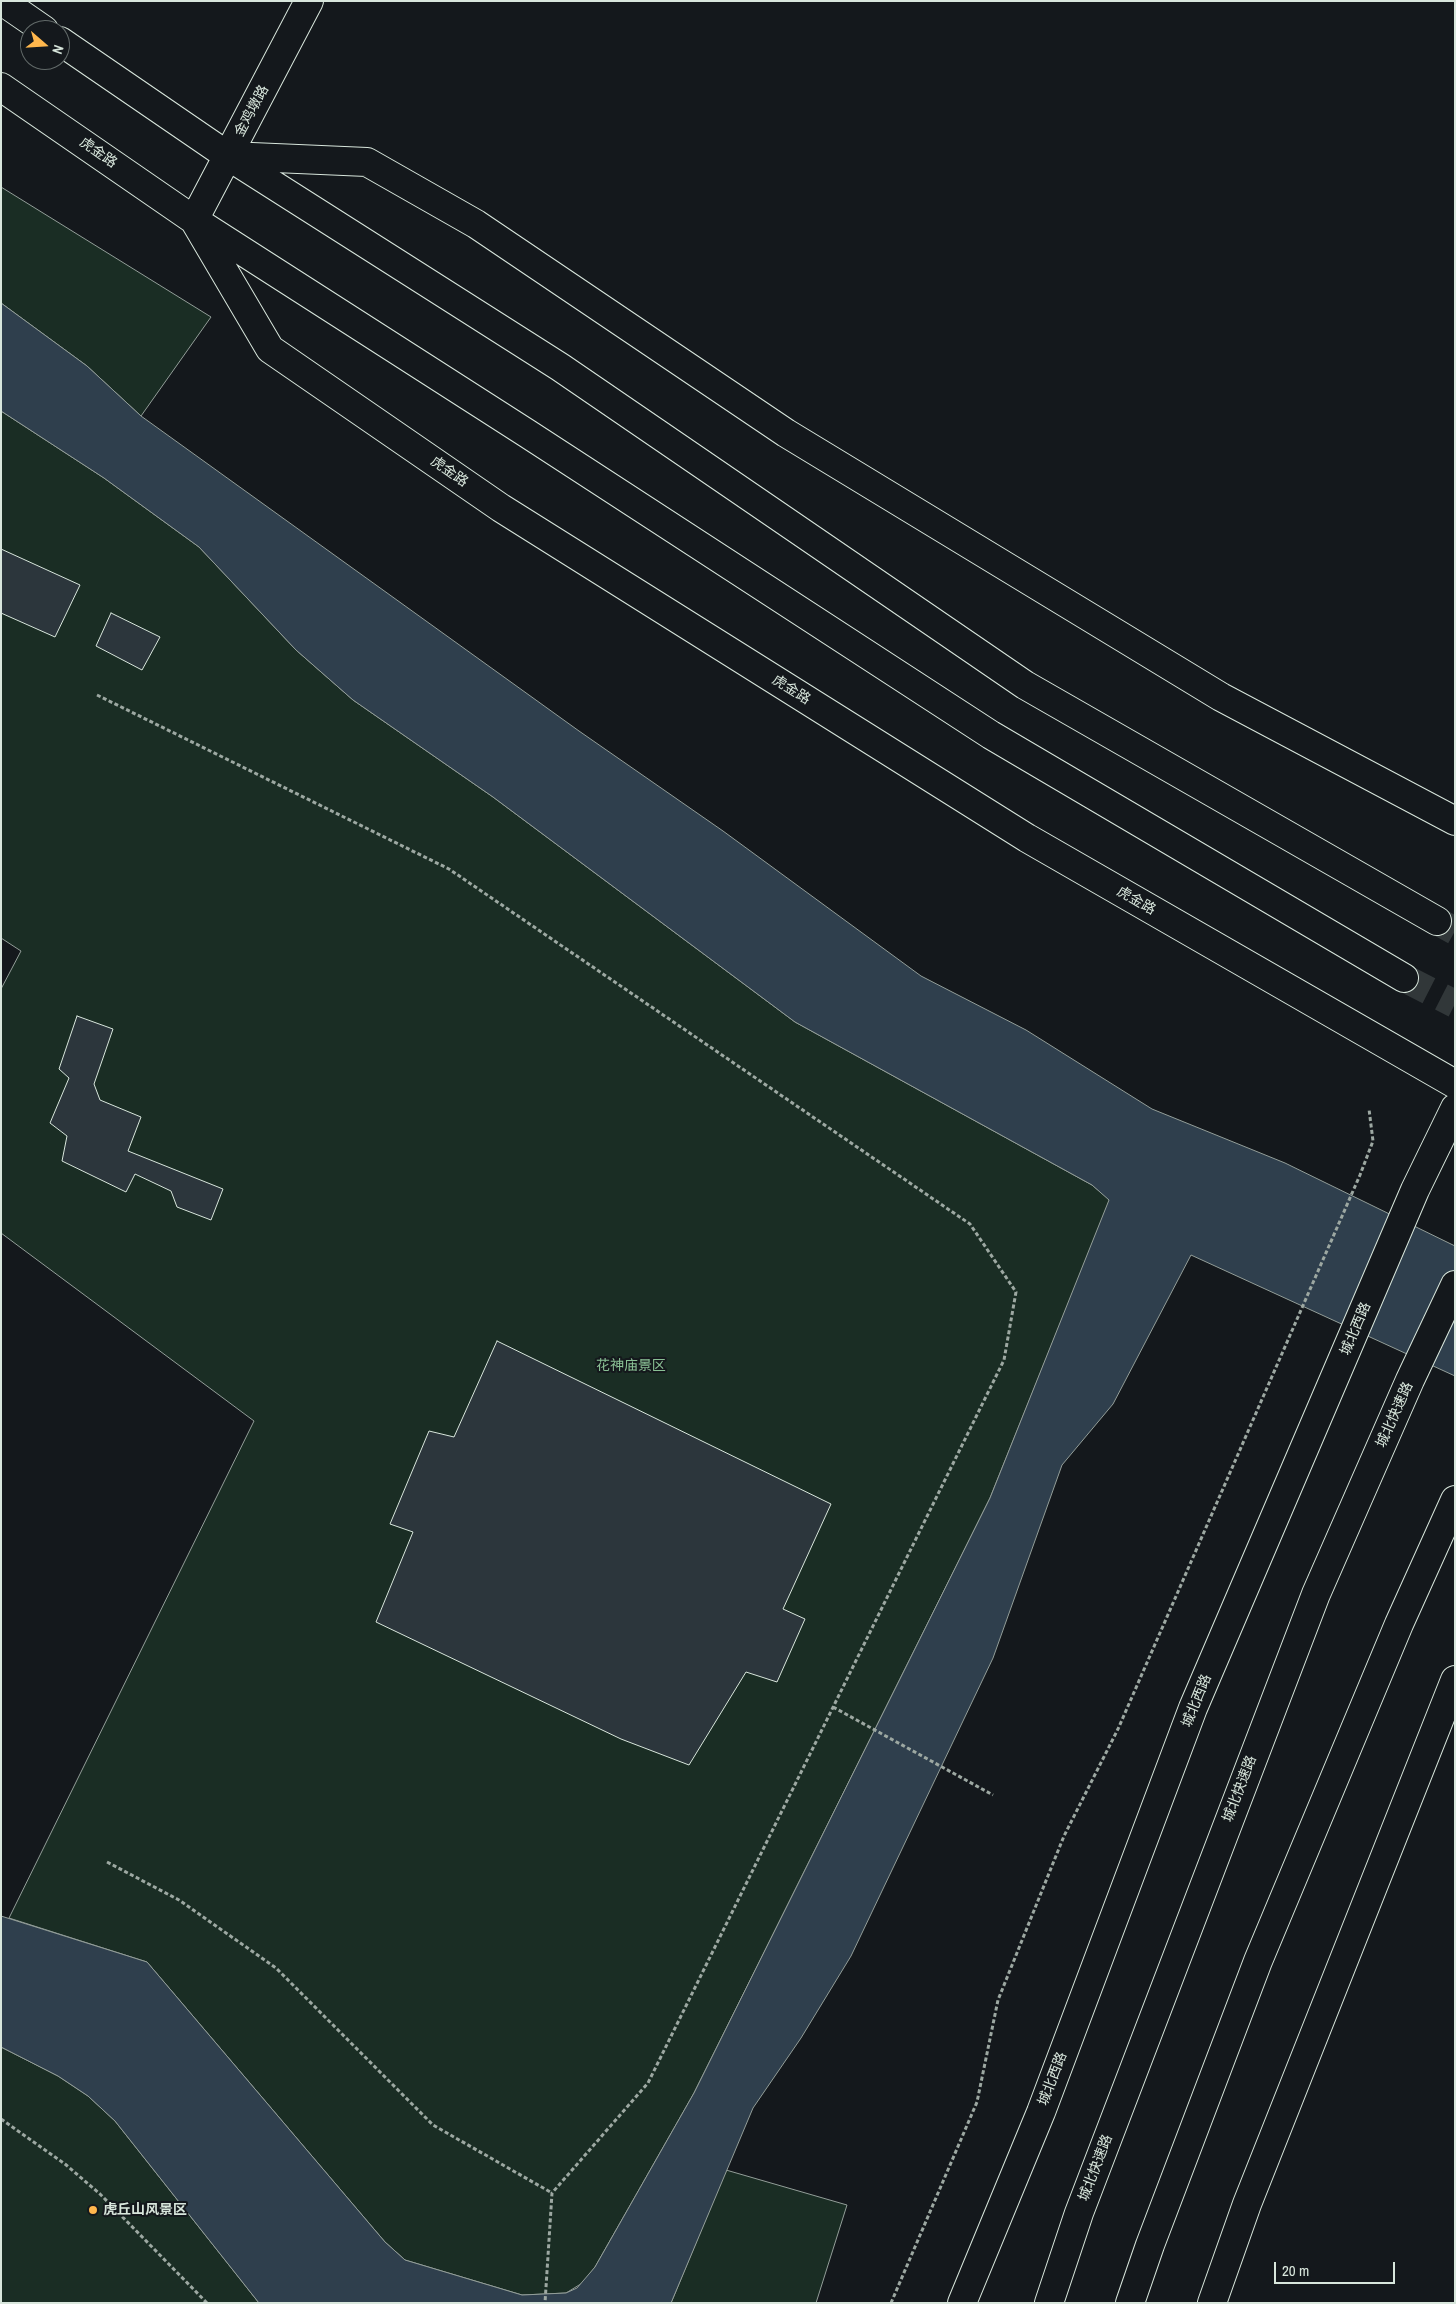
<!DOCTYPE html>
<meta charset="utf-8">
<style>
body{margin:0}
#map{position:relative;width:1456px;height:2304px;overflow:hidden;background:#14181c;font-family:"Archivo Narrow",sans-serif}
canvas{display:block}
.frame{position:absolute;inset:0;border:2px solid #d8e6dc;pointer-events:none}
.north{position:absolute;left:20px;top:20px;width:50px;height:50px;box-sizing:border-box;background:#14181c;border:1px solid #626a69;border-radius:50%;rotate:109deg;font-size:14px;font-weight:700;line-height:20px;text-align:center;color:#d8e6dc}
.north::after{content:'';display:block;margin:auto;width:18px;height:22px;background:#ffb74d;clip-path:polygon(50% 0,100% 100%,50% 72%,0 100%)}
.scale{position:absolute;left:1274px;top:2262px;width:121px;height:22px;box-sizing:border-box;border:2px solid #d8e6dc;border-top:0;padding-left:6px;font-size:15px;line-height:18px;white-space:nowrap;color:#d8e6dc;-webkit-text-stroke:4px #14181c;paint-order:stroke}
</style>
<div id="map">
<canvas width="1456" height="2304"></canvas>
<div class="frame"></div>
<div class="north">N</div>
<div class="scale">20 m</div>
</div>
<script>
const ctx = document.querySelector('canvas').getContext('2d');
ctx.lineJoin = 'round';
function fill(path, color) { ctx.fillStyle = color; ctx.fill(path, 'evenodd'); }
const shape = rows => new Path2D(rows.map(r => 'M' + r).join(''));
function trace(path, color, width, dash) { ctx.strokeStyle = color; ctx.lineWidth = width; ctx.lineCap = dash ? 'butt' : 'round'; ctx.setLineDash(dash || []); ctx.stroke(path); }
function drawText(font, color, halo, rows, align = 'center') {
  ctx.font = font + ' "Archivo Narrow","Noto Sans SC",sans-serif'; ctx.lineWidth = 4; ctx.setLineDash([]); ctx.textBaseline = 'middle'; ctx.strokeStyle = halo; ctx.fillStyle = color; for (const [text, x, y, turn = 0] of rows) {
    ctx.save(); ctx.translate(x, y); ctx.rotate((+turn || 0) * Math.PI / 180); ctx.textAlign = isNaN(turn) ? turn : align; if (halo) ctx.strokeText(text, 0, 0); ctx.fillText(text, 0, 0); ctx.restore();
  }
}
const green = shape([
 [1,187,211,317,141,416,87,366,1,303,1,187],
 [1,411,104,478,199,547,296,650,353,700,493,797,795,1022,1092,1185,1110,1200,990,1498,694,2093,595,2267,584,2282,566,2293,522,2295,405,2260,385,2242,147,1962,9,1918,254,1421,1,1233,1,989,21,951,1,938,1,411],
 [1,2047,58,2076,88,2096,115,2121,259,2303,1,2303,1,2047],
 [726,2170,847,2205,816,2303,671,2303,726,2170]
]);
fill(green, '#1a2d24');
trace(green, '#939e99', 1);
const water = shape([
 [1,303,87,366,141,416,579,731,723,831,921,976,1026,1030,1152,1109,1285,1163,1455,1246,1455,1376,1191,1255,1113,1404,1062,1465,993,1658,851,1956,801,2038,753,2108,671,2303,259,2303,115,2121,88,2096,58,2076,1,2047,1,1916,147,1962,385,2242,405,2260,522,2295,566,2293,577,2288,595,2267,694,2093,990,1498,1109,1200,1092,1185,795,1022,493,797,353,700,296,650,199,547,104,478,1,411,1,303]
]);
fill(water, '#2f3f4d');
trace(water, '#939e99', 1);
const building = shape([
 [1,549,80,585,55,637,1,613,1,549],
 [111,613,160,637,142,670,96,646,111,613],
 [77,1016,113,1029,94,1084,100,1100,141,1117,128,1151,223,1189,211,1220,177,1207,171,1191,135,1174,126,1192,62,1161,67,1136,50,1123,69,1078,59,1069,77,1016],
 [497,1341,831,1504,783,1609,805,1619,777,1682,746,1672,689,1765,621,1739,376,1622,413,1532,390,1524,429,1431,454,1437,497,1341]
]);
fill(building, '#2c363c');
trace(building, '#d8e6dc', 1);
trace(shape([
 [1437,921,1455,931],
 [1404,978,1455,1004]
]), '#313739', 28, [28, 14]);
const secondary = shape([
 [2,1,44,30],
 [309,1,194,220,270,349,501,508,1027,838,1455,1084],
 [60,41,228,156,560,367,1025,685,1437,921],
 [1,87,194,220,528,434,991,735,1404,978],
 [229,156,367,162,476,224,786,433,1221,697,1455,821]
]);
const primary = shape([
 [962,2303,1041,2112,1193,1708,1415,1190,1455,1108],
 [1212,2303,1247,2204,1455,1680]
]);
const highway = shape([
 [1049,2303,1079,2213,1316,1594,1410,1380,1455,1285],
 [1130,2303,1150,2245,1258,1961,1399,1624,1455,1500]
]);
trace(secondary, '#d8e6dc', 30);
trace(primary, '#d8e6dc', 30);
trace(highway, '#d8e6dc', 30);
trace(shape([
 [97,695,449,869,970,1224,1016,1292,1004,1360,648,2083,552,2193,545,2303],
 [833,1707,993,1795],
 [107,1862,179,1900,276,1968,433,2125,552,2193],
 [1,2119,65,2164,100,2194,207,2303],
 [891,2303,977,2102,998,2000,1064,1836,1118,1729,1360,1175,1373,1141,1369,1109]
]), '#9da8a2', 3, [4, 2.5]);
trace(secondary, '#14181c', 28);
trace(primary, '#14181c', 28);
trace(highway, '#14181c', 28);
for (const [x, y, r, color] of [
 [93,2210,5,"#ffb74d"]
]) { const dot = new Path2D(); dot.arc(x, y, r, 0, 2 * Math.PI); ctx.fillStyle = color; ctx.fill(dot); trace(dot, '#14181c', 2); }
drawText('14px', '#d8e6dc', '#14181c', [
 ["金鸡墩路",252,111,-62],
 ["虎金路",98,153,35],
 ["虎金路",449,472,35],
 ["虎金路",791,690,32],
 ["虎金路",1136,901,30],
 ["城北西路",1356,1329,-67],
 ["城北快速路",1395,1415,-66],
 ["城北西路",1197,1701,-68],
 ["城北快速路",1240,1789,-69],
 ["城北西路",1053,2079,-69],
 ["城北快速路",1096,2168,-69]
]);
drawText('14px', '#8ac095', '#14181c', [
 ["花神庙景区",631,1366]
]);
drawText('bold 14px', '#d8e6dc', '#14181c', [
 ["虎丘山风景区",103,2210]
], 'left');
</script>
